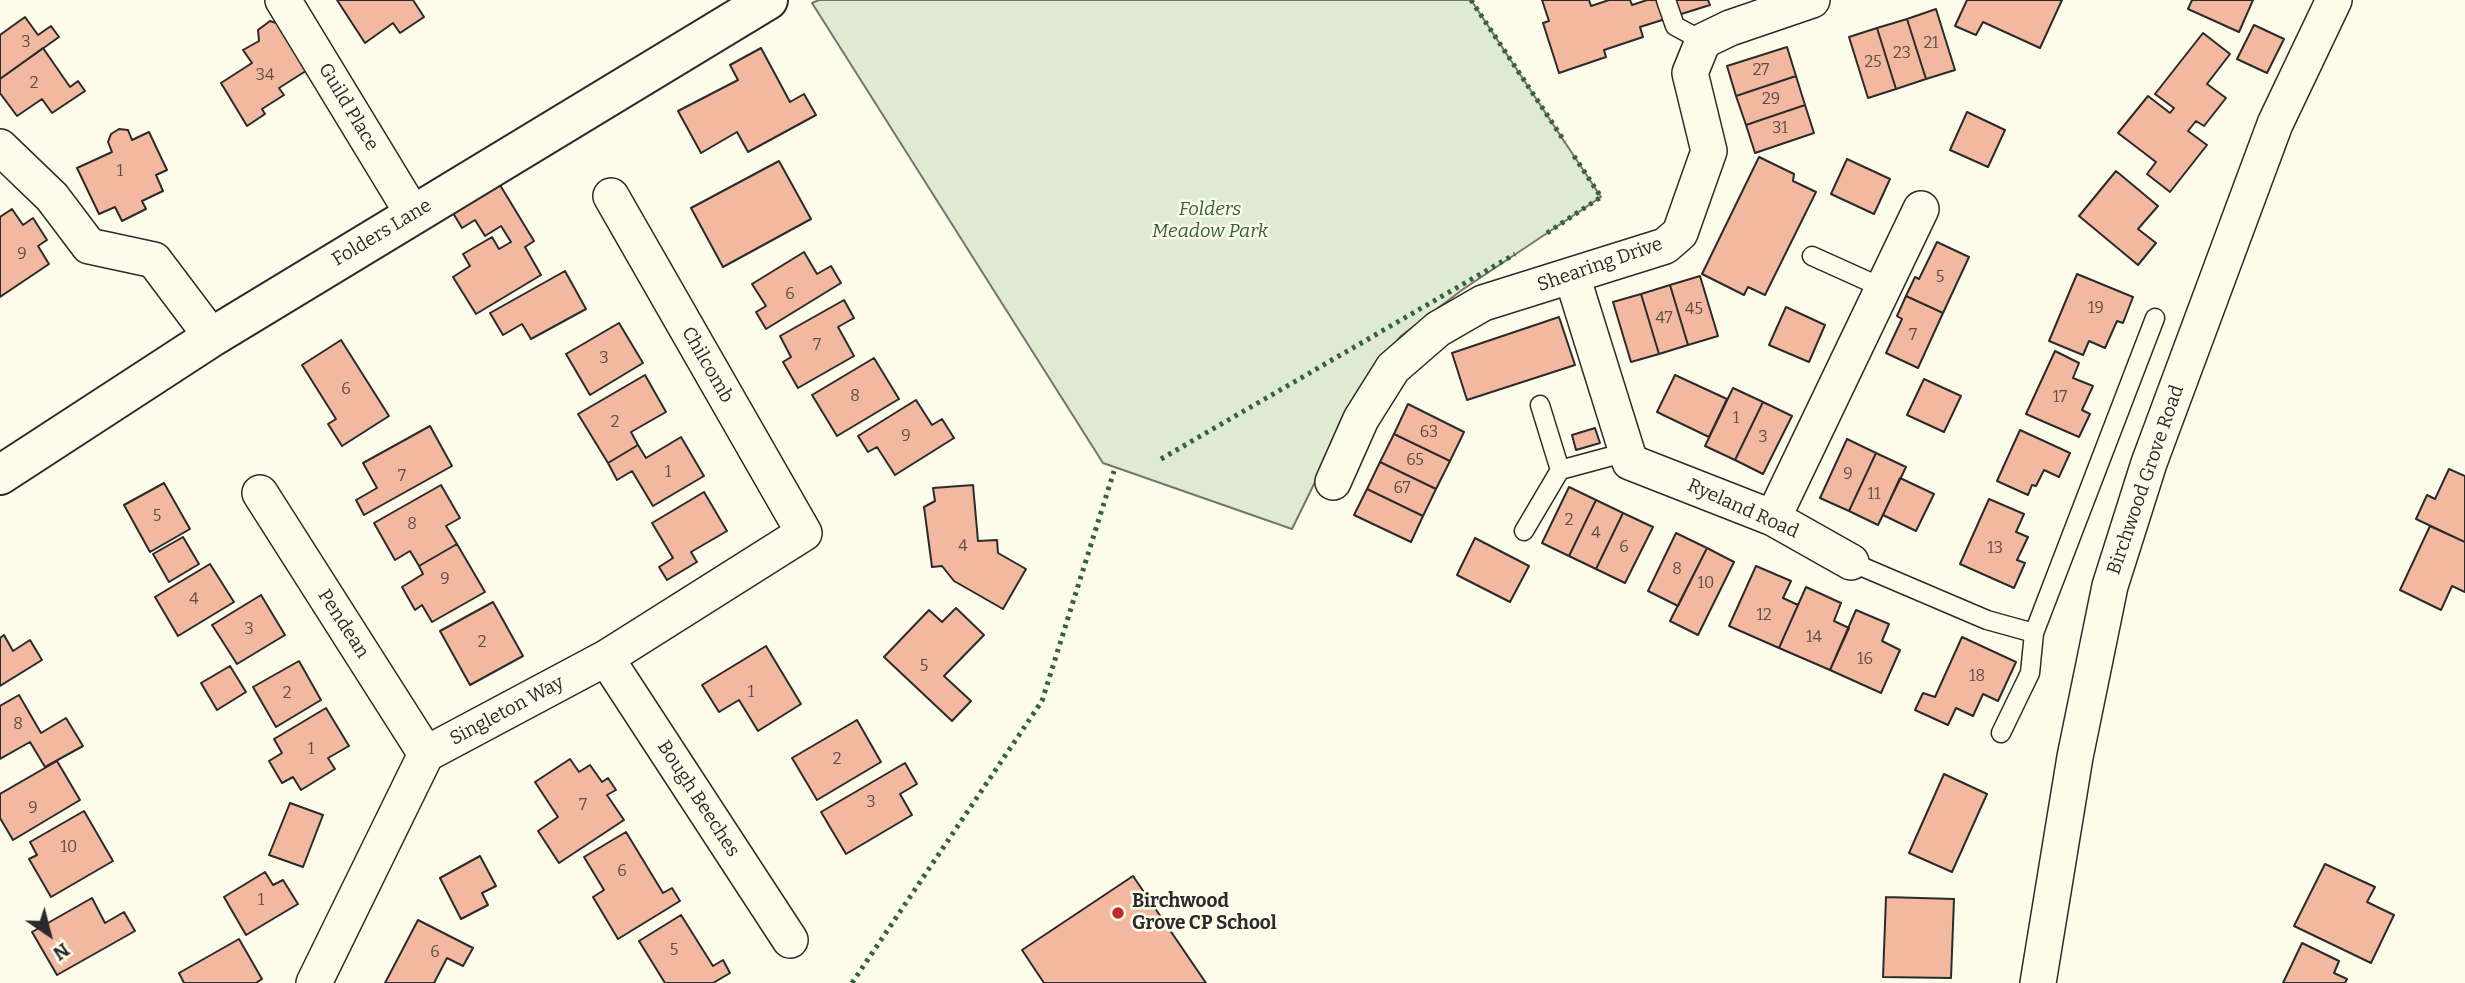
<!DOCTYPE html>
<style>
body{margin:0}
#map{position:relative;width:2465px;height:983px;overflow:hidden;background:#fdfbea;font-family:Bitter,serif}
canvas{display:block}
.north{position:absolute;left:14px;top:899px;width:70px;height:70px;-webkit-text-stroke:5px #fdfbea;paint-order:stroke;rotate:145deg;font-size:19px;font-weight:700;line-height:28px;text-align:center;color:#2b2b2b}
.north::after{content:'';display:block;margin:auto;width:24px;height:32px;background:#2b2b2b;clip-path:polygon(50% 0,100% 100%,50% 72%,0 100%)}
</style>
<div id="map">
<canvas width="2465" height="983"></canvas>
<div class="north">N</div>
</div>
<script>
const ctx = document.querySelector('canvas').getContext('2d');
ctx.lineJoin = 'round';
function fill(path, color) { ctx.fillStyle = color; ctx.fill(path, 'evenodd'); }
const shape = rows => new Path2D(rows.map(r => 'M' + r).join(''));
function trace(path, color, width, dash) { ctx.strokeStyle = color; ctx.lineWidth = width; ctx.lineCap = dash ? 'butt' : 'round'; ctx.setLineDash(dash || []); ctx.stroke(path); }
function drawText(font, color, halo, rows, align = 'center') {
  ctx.font = font + ' Bitter,serif'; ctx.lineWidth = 5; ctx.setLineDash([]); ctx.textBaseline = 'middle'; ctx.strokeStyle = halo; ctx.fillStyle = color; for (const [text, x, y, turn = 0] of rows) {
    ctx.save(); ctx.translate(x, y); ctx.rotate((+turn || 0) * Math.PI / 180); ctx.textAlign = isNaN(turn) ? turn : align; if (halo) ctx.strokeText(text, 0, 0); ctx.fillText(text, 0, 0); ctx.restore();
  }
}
const green = shape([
 [819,0,1471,0,1601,197,1462,290,1401,336,1365,380,1292,529,1103,463,812,3,819,0]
]);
fill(green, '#deebd1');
trace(green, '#74746e', 2);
const building = shape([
 [337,0,413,0,424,17,400,33,393,23,365,43,337,0],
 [1542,0,1589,0,1591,6,1609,0,1630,0,1632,5,1647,0,1708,0,1710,5,1640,27,1643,37,1604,50,1606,57,1559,73,1543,23,1549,21,1542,0],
 [1967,0,2062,0,2040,48,1983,22,1976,35,1955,26,1967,0],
 [2192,0,2253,0,2239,32,2188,9,2192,0],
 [1936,9,1955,70,1926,79,1907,19,1936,9],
 [25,17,38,35,51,26,59,37,0,79,0,35,25,17],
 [1907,19,1926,79,1896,89,1877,28,1907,19],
 [270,21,282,25,309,69,279,88,284,95,262,109,265,114,247,126,221,83,252,63,243,50,259,41,258,30,270,21],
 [2254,25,2284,39,2267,73,2237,59,2254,25],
 [1877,28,1896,89,1868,98,1849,37,1877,28],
 [2203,33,2230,54,2207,84,2226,98,2204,126,2196,121,2188,131,2207,145,2170,192,2147,174,2156,162,2118,133,2148,96,2170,113,2174,108,2155,94,2203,33],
 [1787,47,1796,76,1736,96,1727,66,1787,47],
 [43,48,70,87,78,81,85,91,52,113,42,99,17,116,0,93,0,79,43,48],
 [761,48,790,102,804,94,816,115,748,152,737,132,701,153,678,111,738,80,730,65,761,48],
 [1796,76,1805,105,1746,125,1736,96,1796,76],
 [1805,105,1814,133,1755,153,1746,125,1805,105],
 [1967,112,2005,130,1988,167,1950,150,1967,112],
 [119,129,128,130,132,140,149,132,167,170,156,175,163,191,142,201,146,209,122,221,115,207,99,214,77,168,112,152,108,142,111,134,119,129],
 [1759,157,1794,174,1793,181,1816,192,1765,295,1748,287,1744,295,1702,274,1759,157],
 [1847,159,1890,179,1874,214,1831,194,1847,159],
 [779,161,811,219,723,267,691,208,779,161],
 [2116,171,2158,206,2138,229,2156,243,2138,265,2079,216,2116,171],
 [500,185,534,241,525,247,541,275,476,314,453,277,470,266,463,254,492,237,499,249,511,242,501,226,485,236,475,220,462,228,453,213,500,185],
 [12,209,23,225,33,218,47,240,38,246,49,264,0,297,0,217,12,209],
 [1937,242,1969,257,1943,313,1906,296,1915,277,1919,279,1937,242],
 [804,252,817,274,831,266,841,283,766,329,756,312,766,306,752,284,804,252],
 [565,271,586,309,531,339,522,324,503,335,490,313,565,271],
 [2077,274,2133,297,2123,323,2117,321,2105,348,2089,341,2083,355,2049,341,2077,274],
 [1700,276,1718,336,1688,345,1670,285,1700,276],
 [1670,285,1688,345,1659,354,1641,294,1670,285],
 [1641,294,1659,354,1631,362,1613,302,1641,294],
 [1906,296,1943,313,1918,368,1886,353,1902,319,1897,316,1906,296],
 [844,300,854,318,838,327,854,356,798,388,783,362,791,357,780,336,844,300],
 [1786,307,1825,325,1809,362,1769,345,1786,307],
 [1559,317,1575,365,1467,400,1452,353,1559,317],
 [619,323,643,363,590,395,566,354,619,323],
 [341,340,389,416,342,446,328,424,336,419,302,365,341,340],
 [2055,351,2079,363,2073,378,2093,386,2082,410,2090,414,2079,437,2026,414,2055,351],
 [874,358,899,399,837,436,812,395,874,358],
 [645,375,666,412,631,432,638,445,608,463,578,414,645,375],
 [1675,375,1727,399,1709,437,1657,412,1675,375],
 [1924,379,1961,396,1944,432,1907,415,1924,379],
 [1733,388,1763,402,1735,460,1705,446,1733,388],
 [916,400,932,425,942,419,954,438,895,475,877,447,868,452,858,436,916,400],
 [1763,402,1792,416,1763,474,1735,460,1763,402],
 [1408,404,1464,432,1450,461,1394,434,1408,404],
 [430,426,452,466,364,515,356,500,377,488,363,463,430,426],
 [1595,428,1600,443,1576,450,1572,435,1595,428],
 [2020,430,2070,453,2059,477,2044,470,2036,486,2032,485,2028,495,1997,481,2020,430],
 [1394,434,1450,461,1436,489,1380,462,1394,434],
 [681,437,704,476,653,506,632,471,617,480,608,463,638,445,646,458,681,437],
 [1847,439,1876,453,1849,511,1820,498,1847,439],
 [1876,453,1906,467,1878,525,1849,511,1876,453],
 [1380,462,1436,489,1423,516,1367,489,1380,462],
 [2449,469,2465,476,2465,542,2416,519,2427,495,2435,499,2449,469],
 [1900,478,1934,494,1916,531,1883,515,1900,478],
 [164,483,190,529,150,552,124,505,164,483],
 [441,485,460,518,446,526,457,544,419,566,410,551,395,560,374,523,441,485],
 [973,485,978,541,997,540,998,553,1026,569,1003,609,954,581,942,566,932,567,924,507,935,501,933,488,973,485],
 [1569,487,1596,500,1569,556,1542,543,1569,487],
 [1367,489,1423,516,1411,542,1354,515,1367,489],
 [704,492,727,531,691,552,697,562,667,580,659,567,673,558,652,523,704,492],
 [1989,499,2024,514,2016,532,2028,537,2017,560,2025,563,2014,588,1960,564,1989,499],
 [1596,500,1623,513,1596,569,1569,556,1596,500],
 [1623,513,1653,527,1625,583,1596,569,1623,513],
 [2430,526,2465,542,2465,592,2452,586,2441,610,2400,590,2430,526],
 [1676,533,1707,548,1678,606,1648,591,1676,533],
 [183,537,199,564,169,582,153,554,183,537],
 [1475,538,1529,566,1510,602,1457,575,1475,538],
 [457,544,485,592,432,622,422,605,415,610,402,587,423,574,419,566,457,544],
 [1707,548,1734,562,1698,635,1670,621,1707,548],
 [210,564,234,602,178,636,155,597,210,564],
 [1756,566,1791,581,1783,598,1798,605,1779,648,1729,626,1756,566],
 [1806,587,1841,603,1834,621,1849,628,1830,670,1779,648,1806,587],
 [261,595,285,635,237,664,212,625,261,595],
 [493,602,523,656,470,685,440,631,493,602],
 [956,608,984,635,944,676,971,701,952,721,884,657,929,610,942,622,956,608],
 [1856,610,1889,624,1882,641,1900,650,1881,693,1830,670,1856,610],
 [4,635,13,651,30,640,42,660,0,686,0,638,4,635],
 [1962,637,2016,662,1998,701,1983,694,1973,716,1956,708,1948,725,1915,710,1923,693,1935,697,1962,637],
 [766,646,801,704,758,731,739,700,719,712,702,685,766,646],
 [299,661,321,700,276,727,253,687,299,661],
 [230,666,246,692,217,710,201,683,230,666],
 [19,695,41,733,66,718,83,746,45,767,30,742,0,759,0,706,19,695],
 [326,708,349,746,328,758,335,769,301,790,293,777,282,783,269,761,282,753,274,739,326,708],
 [857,720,881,762,817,800,792,758,857,720],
 [570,759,579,772,590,765,602,782,608,778,616,790,607,795,624,820,559,863,538,831,558,817,535,782,570,759],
 [57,761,80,800,13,840,0,818,0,794,57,761],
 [905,763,917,784,900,794,912,815,846,854,821,812,905,763],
 [1944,774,1987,794,1952,872,1909,853,1944,774],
 [290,803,323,815,303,867,269,855,290,803],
 [84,811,113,861,51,897,29,859,37,855,30,842,84,811],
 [626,832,663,893,672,888,680,901,618,939,593,897,604,890,584,857,626,832],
 [480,856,496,886,482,893,488,905,461,919,440,878,480,856],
 [2325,864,2375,887,2367,902,2394,915,2371,963,2294,926,2325,864],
 [265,872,273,885,283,880,298,904,246,935,224,897,265,872],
 [1133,876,1206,983,1044,983,1022,950,1133,876],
 [1886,897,1954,899,1951,978,1883,977,1886,897],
 [92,898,105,923,124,912,135,931,57,975,32,932,92,898],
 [681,915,713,966,723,960,730,973,713,983,665,983,639,941,681,915],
 [418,920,473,948,463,966,447,958,434,983,385,983,418,920],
 [239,939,262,979,256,983,184,983,179,973,239,939],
 [2302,943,2339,961,2334,973,2347,979,2345,983,2283,983,2302,943]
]);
fill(building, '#f2b8a0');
trace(building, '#2b2b2b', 2);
const lane = shape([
 [1666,0,1675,26,1703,41],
 [1812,256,1883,288],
 [1540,405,1560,470],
 [1524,531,1560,470,1627,452],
 [1851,562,1987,620,2034,633],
 [2001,733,2030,673,2034,633,2155,318]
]);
const street = shape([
 [283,0,413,214],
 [0,147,52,197,89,246,154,260,212,337],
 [1572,276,1630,462,1773,518,1851,562],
 [1333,482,1361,419,1393,368,1438,329,1483,303,1665,246,1680,233,1709,151,1690,73,1703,41,1730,28,1812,0],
 [260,493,426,754],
 [1773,518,1921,209],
 [606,658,790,940],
 [314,983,426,754,606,658,804,533,611,196],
 [2038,983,2075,757,2110,586,2149,463,2275,124,2334,0]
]);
const secondary = shape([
 [0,475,212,337,768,0]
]);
trace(lane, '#2b2b2b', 21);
trace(street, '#2b2b2b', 38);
trace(secondary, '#2b2b2b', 42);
trace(lane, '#fdfbea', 18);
trace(street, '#fdfbea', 35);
trace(secondary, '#fdfbea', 38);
trace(shape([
 [1471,0,1565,142],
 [1547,233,1601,197,1574,156],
 [1161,459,1515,254],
 [852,983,1042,701,1114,471]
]), '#34623c', 5, [3.5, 5]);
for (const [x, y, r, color] of [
 [1118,913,7,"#c62828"]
]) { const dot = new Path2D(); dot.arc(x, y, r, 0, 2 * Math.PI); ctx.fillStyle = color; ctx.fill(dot); trace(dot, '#fdfbea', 2.5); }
drawText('16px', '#5d4e48', null, [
 ["3",26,43],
 ["21",1931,44],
 ["23",1902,54],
 ["25",1873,63],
 ["27",1761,71],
 ["34",265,76],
 ["2",34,84],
 ["29",1771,100],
 ["31",1780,129],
 ["1",120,172],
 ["9",22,255],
 ["5",1940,278],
 ["6",790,295],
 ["19",2096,309],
 ["45",1694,310],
 ["47",1664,319],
 ["7",1913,336],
 ["7",817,346],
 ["3",604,359],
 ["6",346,390],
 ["8",855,397],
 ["17",2060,398],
 ["1",1736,419],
 ["2",615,423],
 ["63",1429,433],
 ["9",906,437],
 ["3",1763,438],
 ["65",1415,461],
 ["1",668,473],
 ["9",1848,475],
 ["7",402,477],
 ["67",1402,489],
 ["11",1874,495],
 ["5",157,517],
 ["2",1569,521],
 ["8",412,525],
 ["4",1596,534],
 ["4",963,547],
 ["6",1624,548],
 ["13",1995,549],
 ["8",1677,570],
 ["9",445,580],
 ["10",1706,584],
 ["4",194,600],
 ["12",1764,616],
 ["3",249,630],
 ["14",1814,638],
 ["2",482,643],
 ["16",1865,660],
 ["5",924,667],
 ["18",1977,677],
 ["1",751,693],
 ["2",287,694],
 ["8",18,725],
 ["1",311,750],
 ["2",837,760],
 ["3",871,803],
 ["7",583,806],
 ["9",33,809],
 ["10",69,848],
 ["6",622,872],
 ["1",261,901],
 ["5",674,951],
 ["6",435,953]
]);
drawText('19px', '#2b2b2b', '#fdfbea', [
 ["Guild Place",348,107,59],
 ["Folders Lane",382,233,-31],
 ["Shearing Drive",1600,265,-19],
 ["Chilcomb",707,365,60],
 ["Birchwood Grove Road",2146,480,-71],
 ["Ryeland Road",1743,509,24],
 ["Pendean",343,624,57],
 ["Singleton Way",507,711,-28],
 ["Bough Beeches",698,799,57]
]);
drawText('italic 19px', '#34623c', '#fdfbea', [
 ["Folders",1210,210],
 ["Meadow Park",1210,232]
]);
drawText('bold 19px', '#2b2b2b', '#fdfbea', [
 ["Birchwood",1132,902],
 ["Grove CP School",1132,924]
], 'left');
</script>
